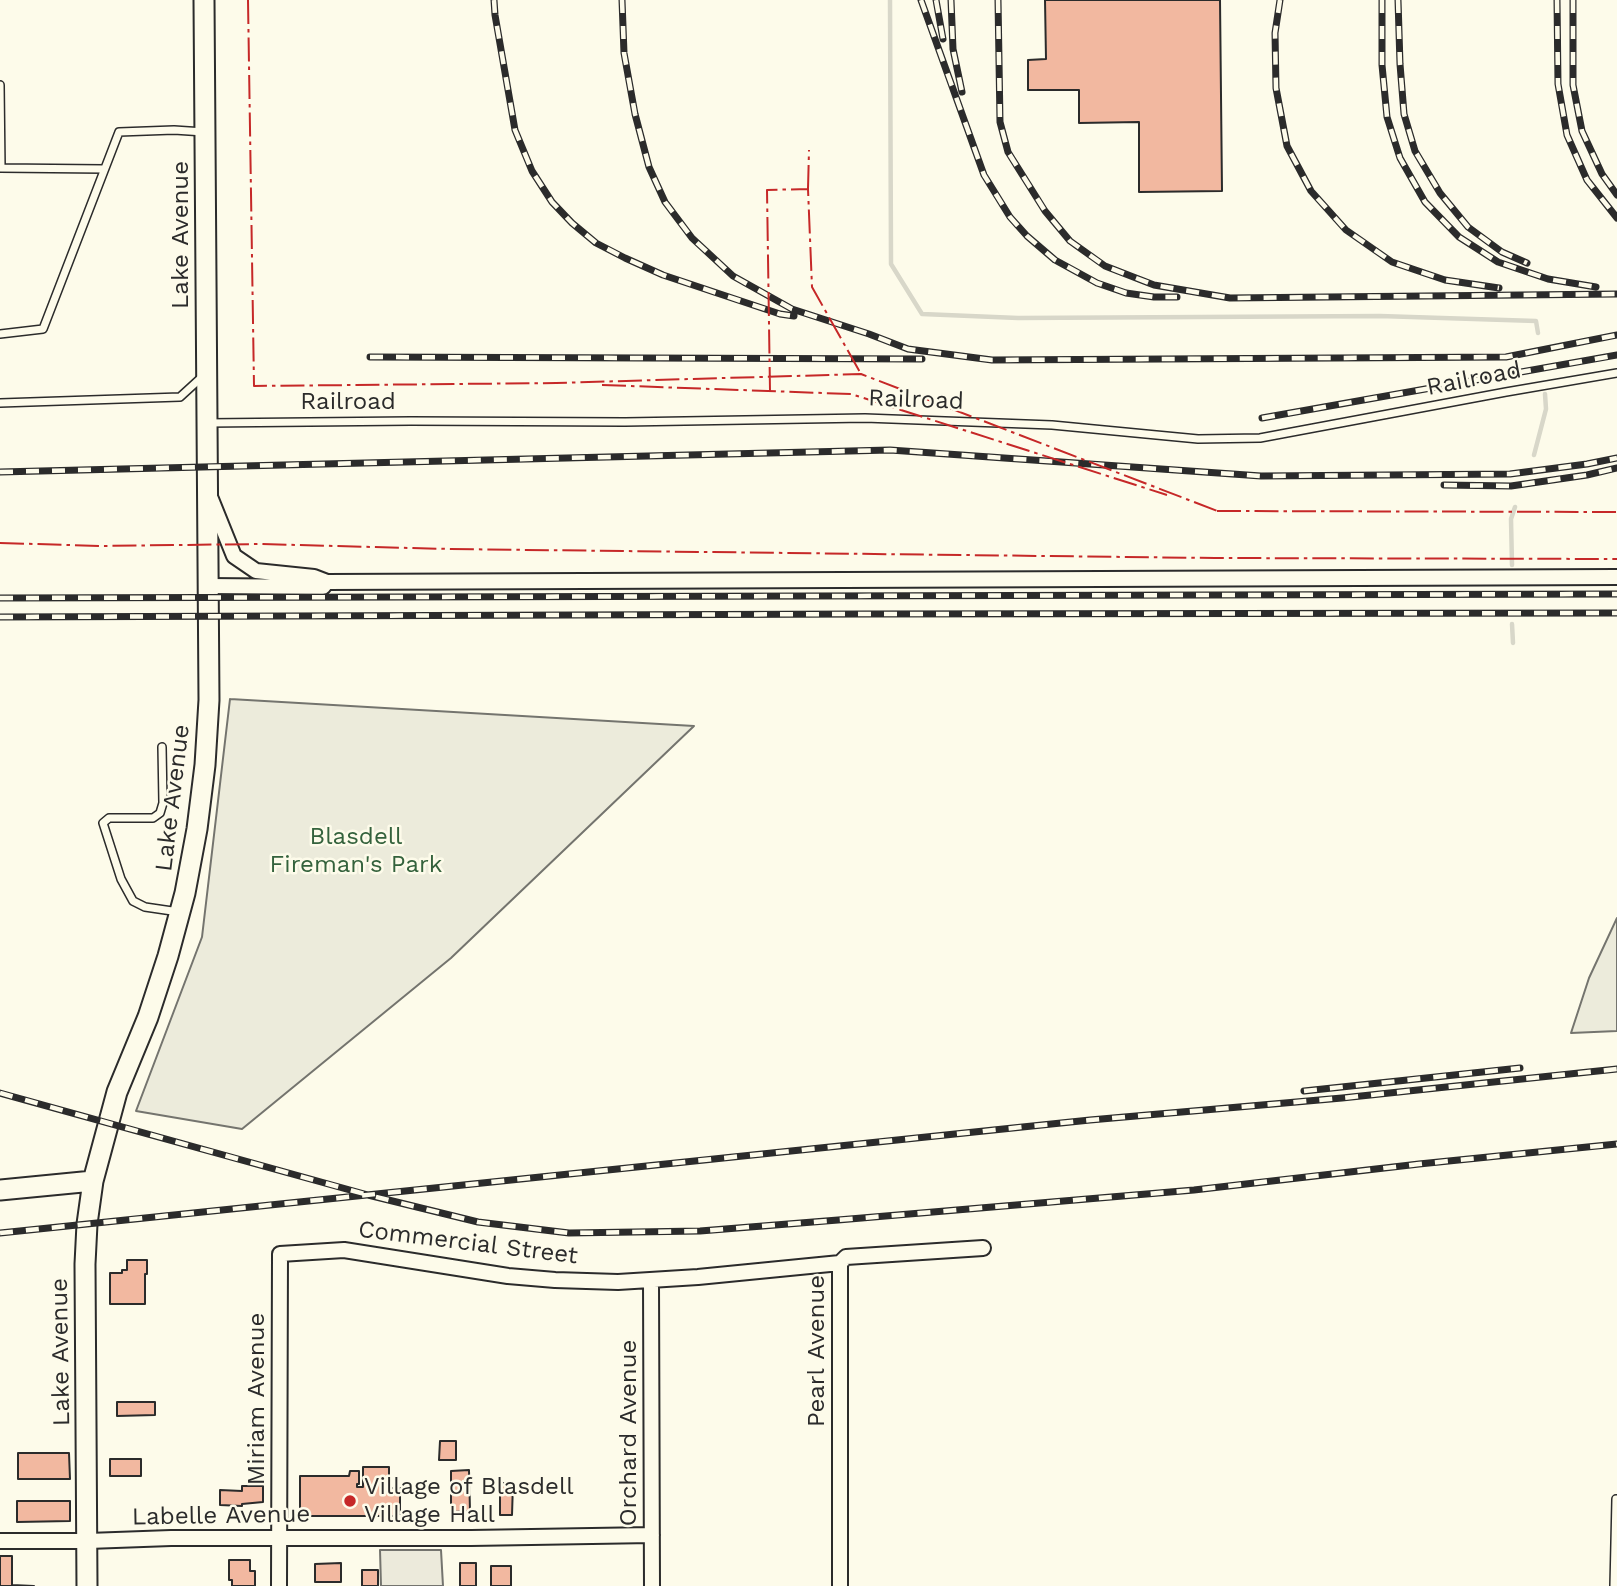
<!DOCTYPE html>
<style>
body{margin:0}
canvas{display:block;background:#fdfbea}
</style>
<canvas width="1617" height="1586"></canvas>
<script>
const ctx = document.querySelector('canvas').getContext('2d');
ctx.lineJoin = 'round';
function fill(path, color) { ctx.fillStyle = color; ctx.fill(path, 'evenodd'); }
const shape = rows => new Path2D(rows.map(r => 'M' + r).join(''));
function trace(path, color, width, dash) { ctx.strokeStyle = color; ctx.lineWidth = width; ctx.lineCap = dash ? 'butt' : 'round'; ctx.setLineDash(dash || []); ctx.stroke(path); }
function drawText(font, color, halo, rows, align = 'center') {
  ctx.font = font + ' "Work Sans",sans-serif'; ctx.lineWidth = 5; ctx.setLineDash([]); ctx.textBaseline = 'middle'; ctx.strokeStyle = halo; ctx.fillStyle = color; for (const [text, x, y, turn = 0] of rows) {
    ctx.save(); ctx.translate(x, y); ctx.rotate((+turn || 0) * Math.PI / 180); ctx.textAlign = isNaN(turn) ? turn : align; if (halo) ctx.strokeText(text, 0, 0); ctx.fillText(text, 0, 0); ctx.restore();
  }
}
const green = shape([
 [230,699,694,726,451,958,242,1129,136,1111,202,937,230,699],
 [1617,918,1617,1031,1571,1033,1589,978,1617,918]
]);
fill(green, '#ecebdb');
trace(green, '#74746e', 2);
const parking = shape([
 [380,1550,441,1550,443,1586,381,1586,380,1550]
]);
fill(parking, '#eceadb');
trace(parking, '#74746e', 2);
trace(shape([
 [890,0,891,264,922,314,1018,318,1380,316,1536,321,1538,333],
 [1534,455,1546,409,1545,394],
 [1512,565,1511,519,1515,507],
 [1512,624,1513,643]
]), '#d8d7c9', 4.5);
const building = shape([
 [1045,0,1220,0,1222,191,1139,192,1139,122,1079,123,1079,90,1028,90,1028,60,1046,59,1045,0],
 [127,1260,147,1260,147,1274,145,1274,145,1304,110,1304,110,1273,122,1273,122,1270,127,1270,127,1260],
 [117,1402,155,1402,155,1415,117,1416,117,1402],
 [440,1441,456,1441,456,1460,439,1460,440,1441],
 [18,1453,69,1453,70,1479,18,1479,18,1453],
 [110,1459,141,1459,141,1476,110,1476,110,1459],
 [363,1467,389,1467,389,1488,400,1488,400,1514,397,1514,397,1516,300,1516,300,1476,349,1476,350,1471,359,1471,359,1484,357,1484,357,1487,363,1487,363,1467],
 [469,1470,470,1511,451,1512,451,1471,469,1470],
 [500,1483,513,1483,512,1515,500,1515,500,1483],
 [242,1486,263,1486,263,1502,242,1504,242,1506,220,1505,220,1490,242,1491,242,1486],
 [17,1501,70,1501,70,1521,17,1522,17,1501],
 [0,1556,12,1556,12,1585,34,1586,0,1586,0,1556],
 [229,1560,250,1560,250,1571,255,1571,255,1586,232,1586,232,1580,229,1580,229,1560],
 [341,1563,341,1582,315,1582,315,1564,341,1563],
 [460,1563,476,1563,476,1586,460,1586,460,1563],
 [491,1566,511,1566,511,1586,491,1586,491,1566],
 [362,1570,378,1570,378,1586,362,1586,362,1570]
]);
fill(building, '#f2b8a0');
trace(building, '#2b2b2b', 2);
const lane = shape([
 [0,85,1,168],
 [0,168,104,169],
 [0,334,43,329,119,132,174,130,204,132],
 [0,403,180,397,203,376],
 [207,423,411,421,625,422,865,418,1052,425,1198,439,1260,438,1506,392,1617,373],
 [162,747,163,803,160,813,153,818,109,818,103,823,121,879,133,901,145,907,179,912],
 [1614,1586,1616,1499]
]);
const street = shape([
 [211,499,234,556,256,571,314,577,327,582,1617,577],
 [208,586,323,587,327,582],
 [651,1281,652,1586],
 [0,1541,88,1541,171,1538,471,1538,652,1535],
 [279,1586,280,1254,344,1250,508,1276,555,1280,618,1282,698,1277,840,1263],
 [840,1586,840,1263,846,1257,983,1248]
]);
const secondary = shape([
 [0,1190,93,1181],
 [87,1586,85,1264,87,1224,93,1181,117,1092,148,1017,168,956,185,893,197,829,205,765,209,700,204,0]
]);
trace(lane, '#2b2b2b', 10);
trace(street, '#2b2b2b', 18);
trace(secondary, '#2b2b2b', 23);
trace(lane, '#fdfbea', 7);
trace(street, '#fdfbea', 14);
trace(secondary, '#fdfbea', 19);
const rail = shape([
 [494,0,495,15,515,130,532,171,552,202,572,223,596,243,625,258,663,275,780,314,794,316],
 [622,0,624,53,635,114,649,167,665,202,692,238,733,276,792,309,869,334,908,349,992,360,1506,357,1617,335],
 [921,0,984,175,1010,217,1027,236,1055,260,1097,283,1126,293,1154,297,1177,297],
 [936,0,943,39],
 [951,0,953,49,962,92],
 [998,0,1000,122,1008,152,1045,211,1070,241,1105,266,1154,285,1230,298,1617,294],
 [1280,0,1275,33,1276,88,1287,146,1311,191,1346,230,1392,262,1445,280,1499,288],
 [1382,0,1382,65,1387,117,1400,158,1425,202,1459,237,1498,262,1548,279,1596,287],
 [1398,0,1400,64,1404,114,1415,151,1440,193,1468,227,1502,252,1527,263],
 [1557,0,1558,84,1567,135,1587,180,1617,218],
 [1573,0,1573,85,1582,131,1602,174,1617,195],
 [370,357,922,359],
 [1262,418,1617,355],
 [0,472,890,450,1261,476,1510,474,1587,464,1617,458],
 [1444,485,1511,486,1587,475,1617,468],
 [0,598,1617,594],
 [0,617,863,614,1617,613],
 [1304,1091,1520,1068],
 [0,1093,368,1195,478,1222,569,1233,700,1231,838,1220,1194,1190,1419,1164,1617,1144],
 [0,1233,1090,1120,1342,1098,1617,1069]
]);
trace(rail, '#2b2b2b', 7);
trace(rail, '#fdfbea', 4.5, [13]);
trace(shape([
 [248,0,254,386,556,383,861,374,1220,512],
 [808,189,809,150],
 [602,385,851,394,1167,495],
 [770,391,767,190,808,189,812,287,861,374],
 [1217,511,1617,512],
 [0,543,100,546,259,544,450,549,1215,558,1617,559]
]), '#c62828', 2, [24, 5, 3.5, 5]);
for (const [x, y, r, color] of [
 [350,1501,7,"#c62828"]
]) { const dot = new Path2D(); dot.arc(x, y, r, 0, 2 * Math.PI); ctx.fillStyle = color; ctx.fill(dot); trace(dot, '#fdfbea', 2.5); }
drawText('24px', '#2b2b2b', '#fdfbea', [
 ["Lake Avenue",181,235,-90],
 ["Railroad",1474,379,-11],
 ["Railroad",916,400,2],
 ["Railroad",348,402],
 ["Lake Avenue",173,798,-83],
 ["Commercial Street",468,1243,7],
 ["Pearl Avenue",817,1351,-90],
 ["Lake Avenue",61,1352,-91],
 ["Miriam Avenue",257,1399,-90],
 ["Orchard Avenue",629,1433,-90],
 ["Labelle Avenue",221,1516,-1]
]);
drawText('24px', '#34623c', '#fdfbea', [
 ["Blasdell",356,837],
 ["Fireman's Park",356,865]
]);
drawText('24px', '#2b2b2b', '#fdfbea', [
 ["Village of Blasdell",364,1487],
 ["Village Hall",364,1515]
], 'left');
</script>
